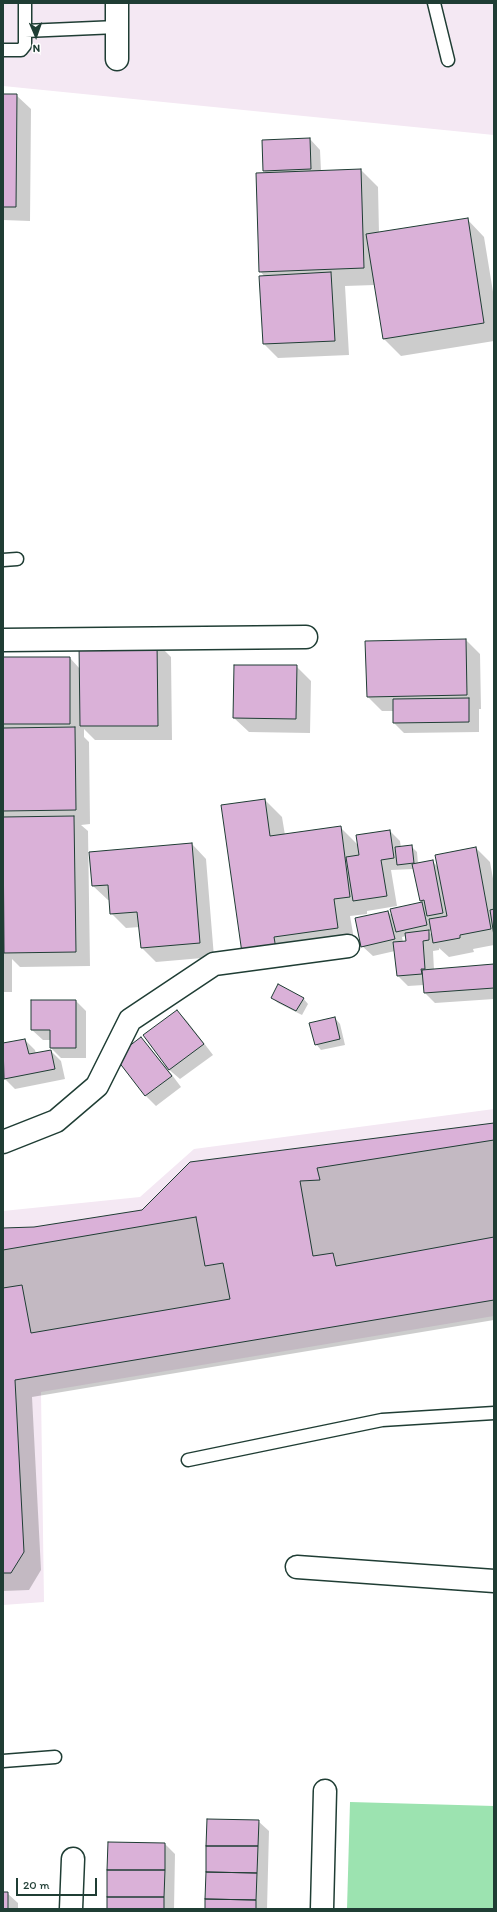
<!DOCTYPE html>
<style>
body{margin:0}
#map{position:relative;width:497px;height:1912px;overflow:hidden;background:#fff;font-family:Itim,sans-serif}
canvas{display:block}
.frame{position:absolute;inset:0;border:4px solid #1f3d34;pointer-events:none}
.north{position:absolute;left:16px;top:16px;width:40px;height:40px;-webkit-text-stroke:3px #fff;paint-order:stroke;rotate:178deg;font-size:11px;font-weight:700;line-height:16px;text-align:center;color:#1f3d34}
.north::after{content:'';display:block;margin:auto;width:14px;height:18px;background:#1f3d34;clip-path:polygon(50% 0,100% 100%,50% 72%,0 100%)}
.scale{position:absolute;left:16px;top:1878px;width:81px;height:18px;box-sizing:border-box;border:2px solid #1f3d34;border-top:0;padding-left:5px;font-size:12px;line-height:14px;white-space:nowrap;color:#1f3d34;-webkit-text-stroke:3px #fff;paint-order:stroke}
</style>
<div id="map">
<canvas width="497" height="1912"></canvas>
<div class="frame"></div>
<div class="north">N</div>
<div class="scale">20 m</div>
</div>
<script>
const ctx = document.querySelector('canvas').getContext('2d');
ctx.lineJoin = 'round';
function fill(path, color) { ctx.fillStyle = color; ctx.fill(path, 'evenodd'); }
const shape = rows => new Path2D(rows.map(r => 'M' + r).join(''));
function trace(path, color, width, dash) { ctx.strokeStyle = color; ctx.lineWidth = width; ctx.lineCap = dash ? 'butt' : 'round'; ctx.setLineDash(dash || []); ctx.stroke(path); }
fill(shape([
 [3,3,494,3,494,135,3,86],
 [494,1109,494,1316,41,1392,44,1602,3,1605,3,1211,140,1197,194,1149]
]), '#f4e8f3');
fill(shape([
 [350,1802,494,1806,494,1909,347,1909]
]), '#9ce3b0');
fill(shape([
 [3,95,16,95,31,109,30,221,3,220],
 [310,139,320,150,321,171,361,170,378,187,379,233,467,219,484,237,494,298,494,341,401,356,384,339,375,285,345,286,349,355,278,358,264,344,265,277,260,271,267,173,264,171],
 [466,640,480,654,481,709,479,709,479,732,404,733,394,723,394,711,382,711,368,697],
 [157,643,171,657,172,740,95,740,84,729,84,737,89,742,90,824,81,825,88,831,90,966,20,967,12,959,12,992,3,992,3,658,70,658,80,669],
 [296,666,311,681,310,733,249,732,234,718],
 [265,800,282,817,285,835,340,827,359,846,390,831,400,841,401,848,412,847,417,852,418,864,433,862,438,867,476,848,490,862,494,884,494,945,473,949,474,952,449,957,439,948,439,950,433,951,434,970,494,965,494,999,435,1003,425,993,424,985,408,986,398,976,395,951,373,956,362,946,388,912,394,917,392,909,423,903,420,900,414,869,391,870,397,906,367,911,367,914,350,916,355,945,291,954,293,966,260,970,242,953],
 [432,930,433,936,428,931],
 [406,936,407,941,403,942,402,937],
 [192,844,206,859,214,957,156,962,142,948,140,927,126,928,111,913,110,900,108,900,93,886],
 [272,998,303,998,308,1004,302,1015,278,1003],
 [76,1001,86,1011,86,1058,61,1058,51,1048,51,1040,43,1040,32,1030],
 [177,1011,187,1021,213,1055,180,1079,166,1067,181,1087,156,1106,146,1096,141,1038,165,1066,167,1065],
 [335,1018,340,1024,345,1045,321,1050,316,1044],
 [25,1040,35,1050,36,1054,51,1051,61,1061,65,1079,15,1089,5,1079,3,1044],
 [494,1124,494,1320,32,1397,41,1570,29,1590,3,1591,3,1229,34,1228,142,1211],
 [258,1821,269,1831,267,1909,206,1909],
 [165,1844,175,1854,174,1909,108,1909],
 [3,1893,7,1893,18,1903,18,1909,3,1909]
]), '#0003');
const building = shape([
 [3,94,17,94,16,207,3,207,3,94],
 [310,138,311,169,263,171,262,140,310,138],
 [361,169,364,268,259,272,256,173,361,169],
 [468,218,484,323,383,339,366,234,468,218],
 [331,272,335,341,263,344,259,276,331,272],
 [466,639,467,695,367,697,365,641,466,639],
 [79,642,157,642,158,726,80,726,79,642],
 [3,657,70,657,70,724,3,724,3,657],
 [234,665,297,665,296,719,233,718,234,665],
 [469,698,469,722,393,723,393,699,469,698],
 [75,727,76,810,3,811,3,728,75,727],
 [265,799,270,836,341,826,350,897,334,899,338,928,274,937,276,949,242,953,221,805,265,799],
 [74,816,76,952,4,953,3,817,74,816],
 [390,830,394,858,381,860,387,896,353,901,346,857,359,855,356,835,390,830],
 [192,843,200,943,141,948,137,912,110,914,108,885,92,886,89,852,192,843],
 [412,845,414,863,397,865,395,847,412,845],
 [476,847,491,929,460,935,460,938,433,943,429,919,447,916,435,855,476,847],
 [433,860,443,913,427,916,424,900,420,901,412,864,433,860],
 [422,902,427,925,396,932,390,909,422,902],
 [494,909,494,936,490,910,494,909],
 [388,911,395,939,361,947,355,918,388,911],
 [429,930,429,940,423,941,425,969,421,969,422,974,397,976,393,942,406,941,405,933,429,930],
 [494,964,494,988,424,993,422,970,494,964],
 [278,984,304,998,296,1011,271,998,278,984],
 [31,1000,76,1000,76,1048,50,1048,50,1030,31,1030,31,1000],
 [177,1010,204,1044,169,1070,143,1035,177,1010],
 [335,1017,340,1039,315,1045,309,1023,335,1017],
 [141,1037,172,1076,145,1096,115,1057,141,1037],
 [25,1039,29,1054,51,1050,55,1069,4,1079,3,1043,25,1039],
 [494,1123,494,1300,15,1380,24,1552,11,1573,3,1573,3,1228,34,1227,142,1210,190,1162,494,1123],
 [494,1140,494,1237,336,1266,333,1253,313,1256,300,1181,320,1180,317,1168,494,1140],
 [196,1217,205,1266,223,1263,230,1299,31,1333,22,1285,3,1288,3,1250,196,1217],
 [207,1819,259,1820,258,1846,206,1846,207,1819],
 [108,1842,165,1843,165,1870,107,1870,108,1842],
 [206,1846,258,1846,257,1873,206,1872,206,1846],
 [107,1870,165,1870,164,1897,107,1897,107,1870],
 [206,1872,257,1873,256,1900,205,1899,206,1872],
 [3,1892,8,1892,8,1909,3,1909,3,1892],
 [107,1897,164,1897,164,1909,107,1909,107,1897],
 [205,1899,256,1900,256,1909,205,1909,205,1899]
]);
fill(building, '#dab1d8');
trace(building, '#1f3d34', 1);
const lane = shape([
 [434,3,448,60],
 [25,31,117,27],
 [3,50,21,50,25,45,25,3],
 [3,560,17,559],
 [188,1460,382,1420,494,1413],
 [3,1761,55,1757]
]);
const street = shape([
 [117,59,117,3],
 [3,640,306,637],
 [3,1142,56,1121,97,1086,130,1020,214,964,348,946],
 [297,1567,494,1581],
 [71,1909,73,1859],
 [322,1909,325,1791]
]);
trace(lane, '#1f3d34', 15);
trace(street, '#1f3d34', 25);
trace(lane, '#fff', 12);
trace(street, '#fff', 22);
</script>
